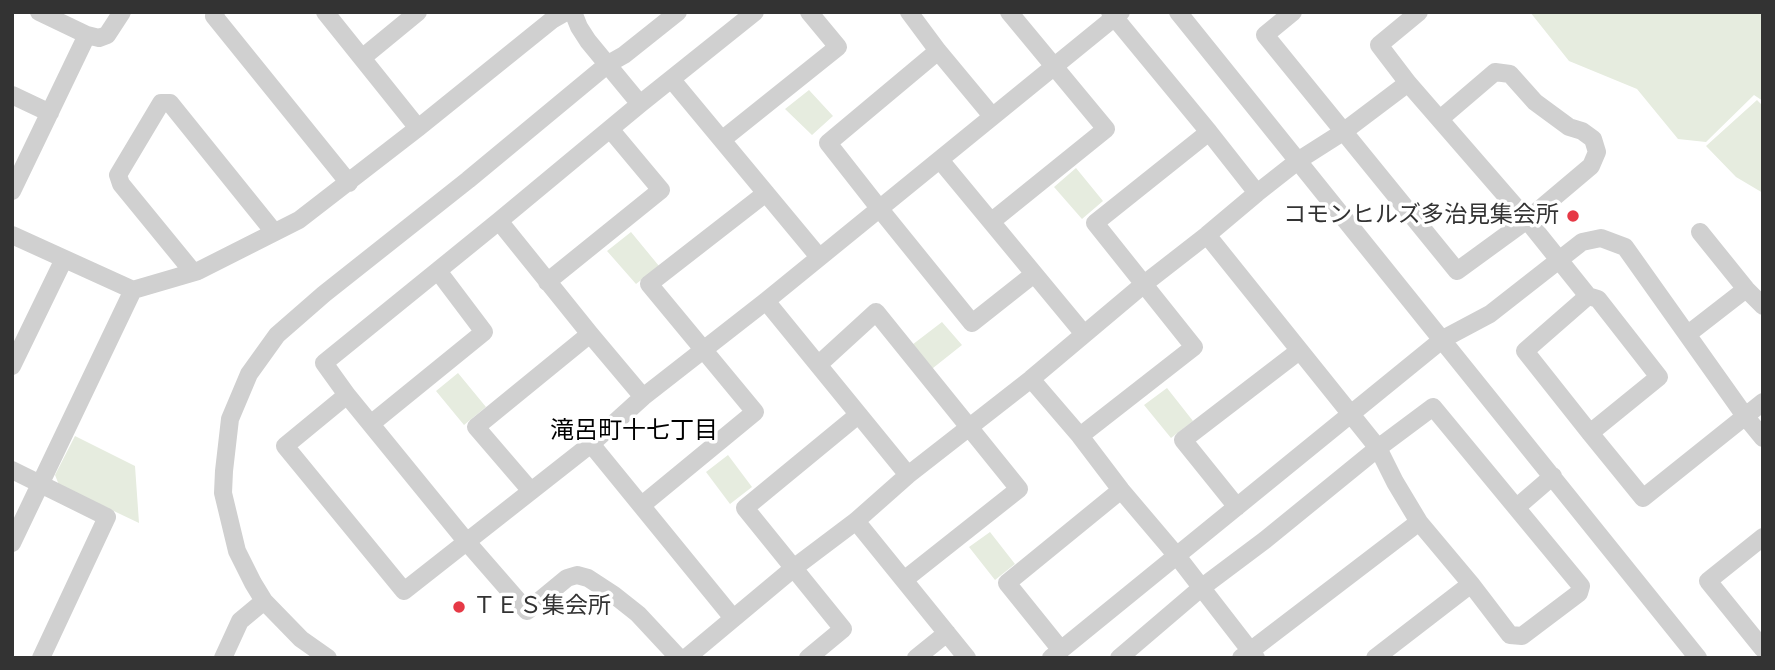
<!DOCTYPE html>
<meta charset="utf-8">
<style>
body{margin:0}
#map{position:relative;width:1775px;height:670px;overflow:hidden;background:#fff;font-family:"Fira Sans",sans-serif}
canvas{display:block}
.frame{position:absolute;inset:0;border:14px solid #333;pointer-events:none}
</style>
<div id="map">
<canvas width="1775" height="670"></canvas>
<div class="frame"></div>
</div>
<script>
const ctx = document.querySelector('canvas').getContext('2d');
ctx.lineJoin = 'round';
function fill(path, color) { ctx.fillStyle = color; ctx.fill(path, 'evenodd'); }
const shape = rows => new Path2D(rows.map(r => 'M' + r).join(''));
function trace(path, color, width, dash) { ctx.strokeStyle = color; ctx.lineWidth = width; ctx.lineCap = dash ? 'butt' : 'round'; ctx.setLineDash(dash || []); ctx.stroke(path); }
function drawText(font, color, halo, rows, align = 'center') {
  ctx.font = font + ' "Fira Sans","Noto Sans JP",sans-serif'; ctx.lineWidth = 7; ctx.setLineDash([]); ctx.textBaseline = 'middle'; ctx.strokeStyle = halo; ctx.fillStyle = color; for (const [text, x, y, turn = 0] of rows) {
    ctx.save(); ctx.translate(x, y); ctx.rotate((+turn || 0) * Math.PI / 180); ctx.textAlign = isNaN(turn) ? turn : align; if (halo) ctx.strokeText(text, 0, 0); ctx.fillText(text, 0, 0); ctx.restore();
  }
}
fill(shape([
 [1530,12,1763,12,1763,101,1754,95,1706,142,1678,139,1637,89,1569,61],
 [809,90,833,116,812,135,785,109],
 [1757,100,1763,106,1763,193,1736,177,1706,146],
 [1076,168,1103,201,1082,219,1054,187],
 [631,232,659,266,636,284,607,251],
 [942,322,962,345,928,372,908,348],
 [458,373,486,407,464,425,436,391],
 [1167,388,1193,421,1171,438,1144,405],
 [75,436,135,466,139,523,59,485,55,475],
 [728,455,752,487,730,504,706,472],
 [990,532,1015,564,995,580,969,547]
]), '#e6ecdf');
trace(shape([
 [216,12,214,16,349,183],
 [325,12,418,128],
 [573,12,579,27,588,41,640,104],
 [909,12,938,51,992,116],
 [1110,12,1209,132,1257,193],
 [1178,12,1698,658],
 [1293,12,1265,35,1457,271,1527,220,1591,166,1597,152,1593,139,1582,131,1569,127,1535,102,1510,74,1495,72,1440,119],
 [87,35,99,38,107,35,122,12],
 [938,51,828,143,879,208,972,323,1034,274],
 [362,58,418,12],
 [672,80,819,257],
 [1408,83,1379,45,1419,12],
 [12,95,50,113],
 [723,139,838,47,809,12],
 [940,160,1084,334],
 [12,191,87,35,39,12],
 [499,221,590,334,643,397],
 [992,221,1106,129,1009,12],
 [1700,232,1746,289,1763,306],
 [12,235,133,290,198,271,299,220,418,128,552,20,566,12],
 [193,272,121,184,118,175,161,103,170,103,274,232],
 [547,282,661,190,610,129],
 [766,301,908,475],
 [1688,334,1746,289],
 [818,365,876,312,1019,489,904,580],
 [12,366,64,259],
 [1031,379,1080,436,1121,490,1177,556,1256,658],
 [347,395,285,446,404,591,591,444,643,397,766,301,1121,12],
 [372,423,484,332,438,271],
 [1590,433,1659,377,1598,299,1588,296,1525,351,1590,433,1643,498,1763,402],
 [1080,436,1194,347,1095,223,1209,132],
 [591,444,733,618],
 [12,470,107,517,41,658],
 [531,491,476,427,590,334],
 [642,505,755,412,649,284,766,193],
 [1237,507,1183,440,1299,351],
 [1517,507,1553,476],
 [856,521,967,658],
 [1763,537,1708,581,1763,649],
 [12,543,133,290],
 [1061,650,1007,583,1121,490],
 [223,658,240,621,264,601],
 [328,658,301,639,264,601,253,583,237,551,223,493,224,471,230,419,249,374,277,335,324,294,468,180,608,64,624,55,678,12],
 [679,658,638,614,614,595,588,578,577,575,567,578,527,611,466,541,347,395,324,363,499,221,640,104,755,12],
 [686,658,795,567,856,521,908,475,1031,379,1144,284,1207,235,1257,193,1299,160,1343,132,1408,83,1527,220,1588,296],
 [808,658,843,629,745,508,858,415],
 [916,658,947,633],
 [1051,658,1443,339,1490,314,1582,242,1601,238,1625,247,1745,416,1763,438],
 [1119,658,1201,588,1265,540,1378,448,1433,407,1581,586,1579,593,1522,636,1510,635,1471,584,1419,522,1395,482,1378,448,1207,235],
 [1241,658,1419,522],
 [1375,658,1471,584]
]), '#d0d0d0', 18);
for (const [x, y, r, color] of [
 [1573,216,7,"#e63946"],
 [459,607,7,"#e63946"]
]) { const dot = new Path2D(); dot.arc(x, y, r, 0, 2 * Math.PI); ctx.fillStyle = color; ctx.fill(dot); trace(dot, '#fff', 2.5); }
drawText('23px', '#333', '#fff', [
 ["コモンヒルズ多治見集会所",1559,216],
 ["ＴＥＳ集会所",473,607,"left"]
], 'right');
drawText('24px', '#000', '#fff', [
 ["滝呂町十七丁目",634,431]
]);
</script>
